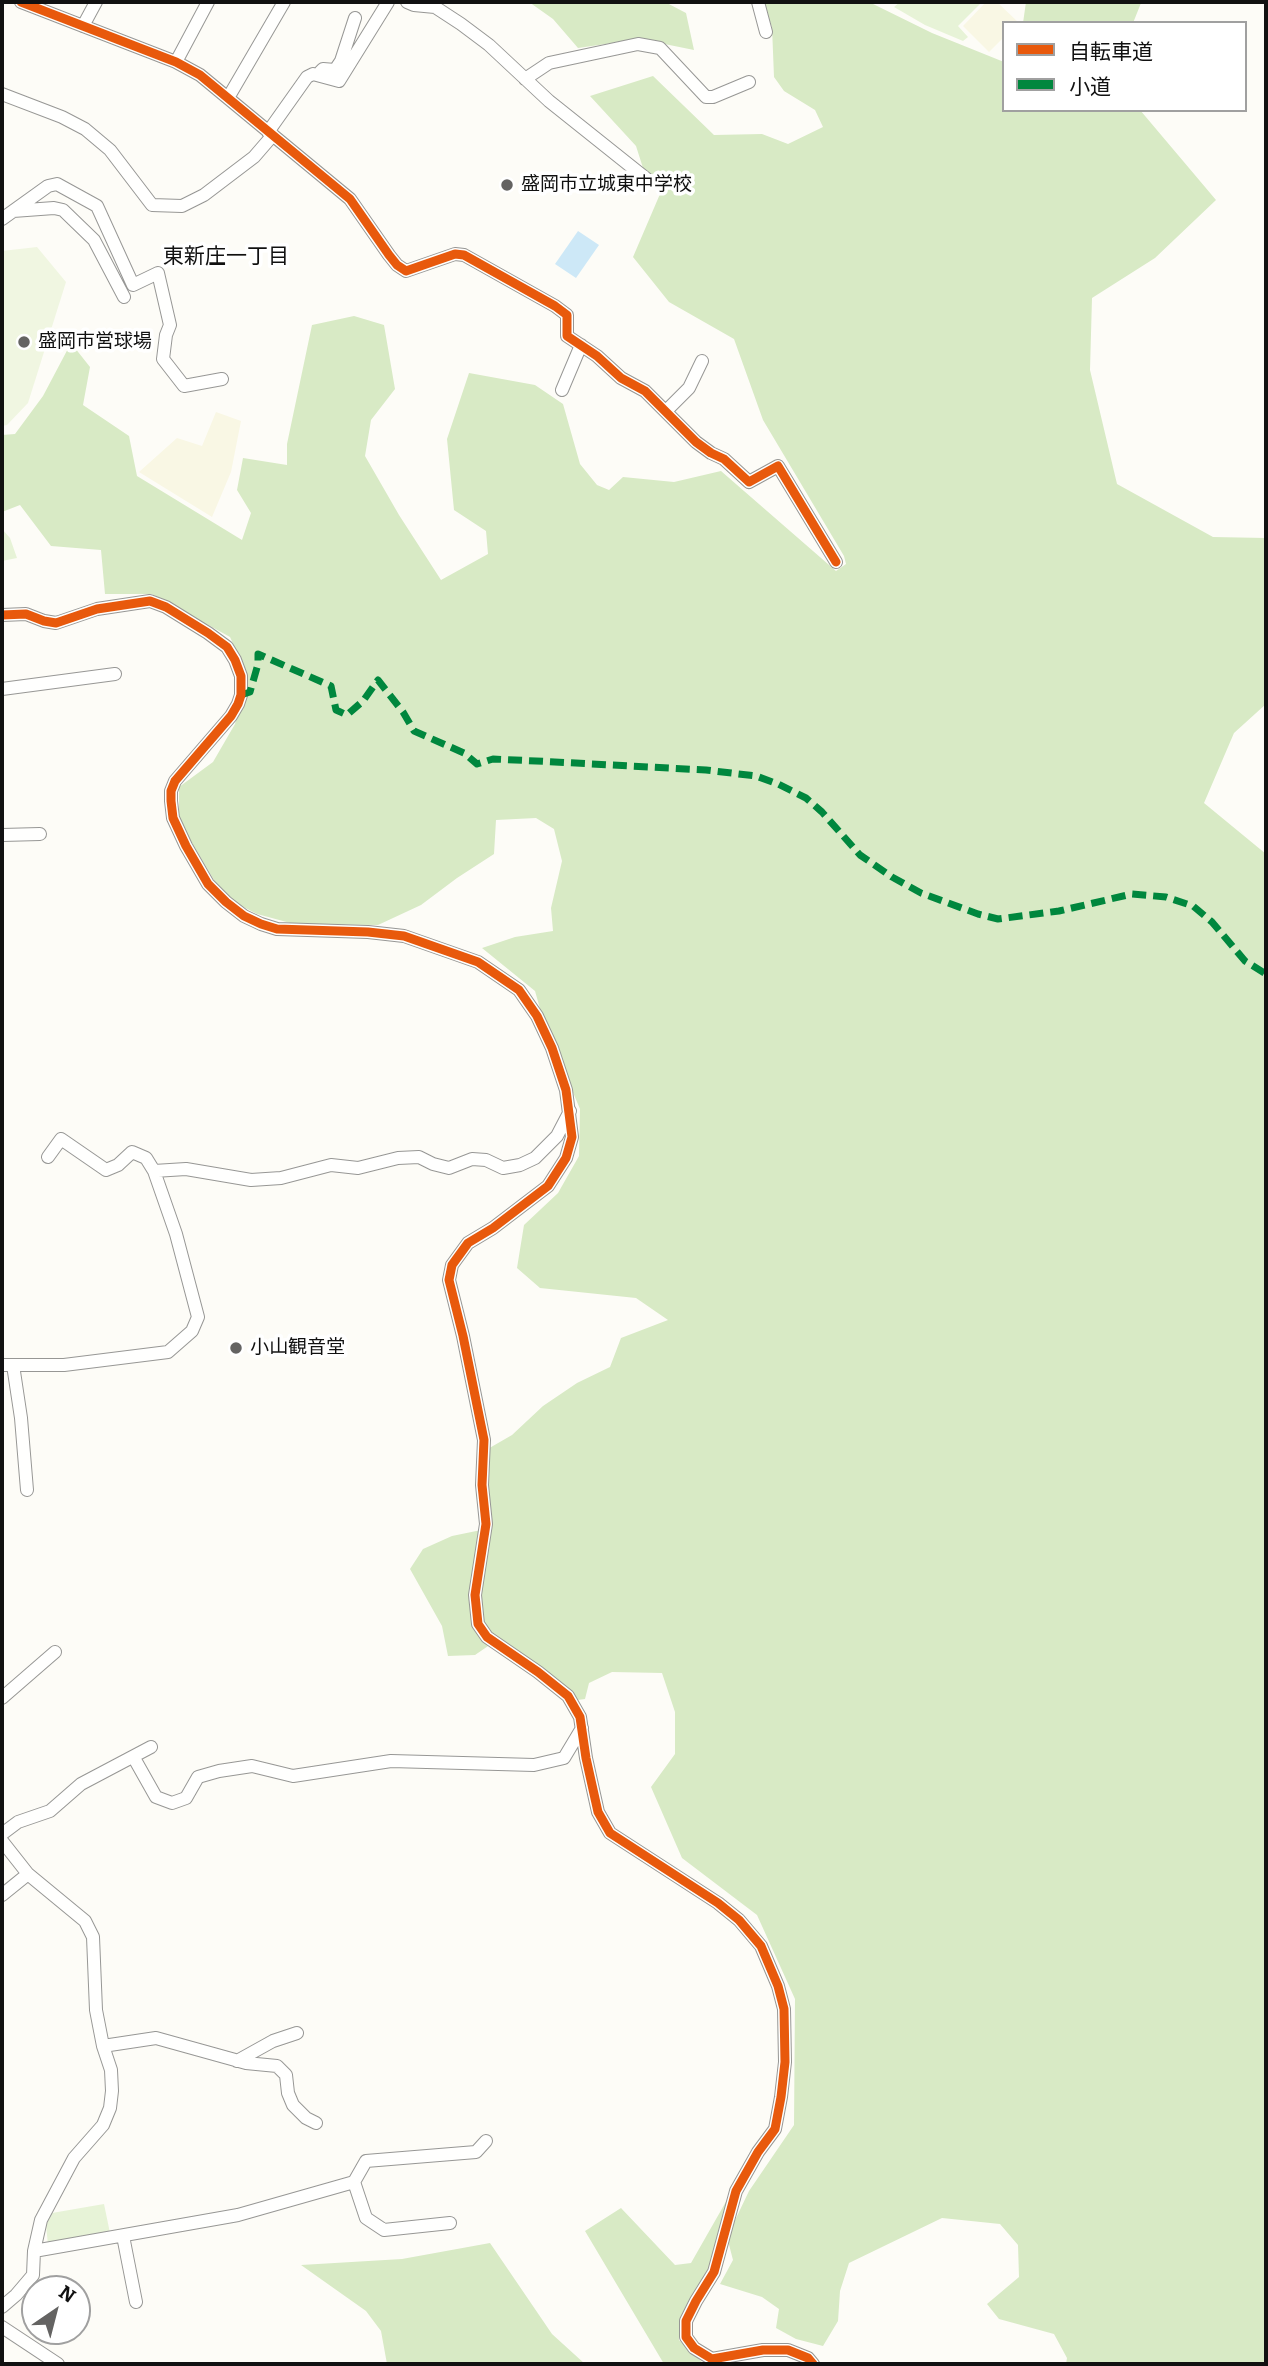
<!DOCTYPE html>
<meta charset="utf-8">
<style>
body{margin:0}
#map{position:relative;width:1268px;height:2366px;overflow:hidden;background:#fdfcf7;font-family:Bitter,"Noto Sans JP",serif}
canvas{display:block}
.frame{position:absolute;inset:0;border:4px solid #111;pointer-events:none}
.legend{position:absolute;left:1002px;top:21px;width:245px;height:91px;box-sizing:border-box;background:#fff;border:2px solid #a0a0a0;margin:0;padding:9px 12px;list-style:none;font-size:21px;color:#111}
.legend li{display:flex;align-items:center;gap:14px;height:35px}
.legend b{width:35px;border:2px solid #a0a0a0}
.north{position:absolute;left:21px;top:2275px;width:70px;height:70px;box-sizing:border-box;background:#fff;border:2px solid #a0a0a0;border-radius:50%;rotate:35deg;font-size:19px;font-weight:700;line-height:28px;text-align:center;color:#111}
.north::after{content:'';display:block;margin:auto;width:24px;height:32px;background:#646362;clip-path:polygon(50% 0,100% 100%,50% 72%,0 100%)}
</style>
<div id="map">
<canvas width="1268" height="2366"></canvas>
<div class="frame"></div>
<ul class="legend">
<li><b style="height:9px;background:#e8590c"></b>自転車道</li>
<li><b style="height:9px;background:#00873e"></b>小道</li>
</ul>
<div class="north">N</div>
</div>
<script>
const ctx = document.querySelector('canvas').getContext('2d');
ctx.lineJoin = 'round';
function fill(path, color) { ctx.fillStyle = color; ctx.fill(path, 'evenodd'); }
const shape = rows => new Path2D(rows.map(r => 'M' + r).join(''));
function trace(path, color, width, dash) { ctx.strokeStyle = color; ctx.lineWidth = width; ctx.lineCap = dash ? 'butt' : 'round'; ctx.setLineDash(dash || []); ctx.stroke(path); }
function drawText(font, color, halo, rows, align = 'center') {
  ctx.font = font + ' Bitter,"Noto Sans JP",serif'; ctx.lineWidth = 7; ctx.setLineDash([]); ctx.textBaseline = 'middle'; ctx.strokeStyle = halo; ctx.fillStyle = color; for (const [text, x, y, turn = 0] of rows) {
    ctx.save(); ctx.translate(x, y); ctx.rotate((+turn || 0) * Math.PI / 180); ctx.textAlign = isNaN(turn) ? turn : align; if (halo) ctx.strokeText(text, 0, 0); ctx.fillText(text, 0, 0); ctx.restore();
  }
}
fill(shape([
 [986,2,997,2,1018,22,1004,23,1004,37,989,52,963,26],
 [216,412,241,421,231,472,212,517,139,472,177,438,202,446]
]), '#f9f7e4');
fill(shape([
 [900,2,982,2,958,26,968,37,963,41,925,25,894,7],
 [2,529,10,538,17,558,2,561],
 [104,2204,110,2233,48,2245,46,2225,52,2213]
]), '#e7f3d7');
fill(shape([
 [529,2,665,2,686,13,694,50,640,39,578,48,553,19],
 [763,2,869,2,932,33,1004,62,1004,110,1140,110,1216,200,1155,258,1092,298,1090,370,1117,484,1213,537,1266,538,1266,704,1234,733,1204,803,1266,854,1266,2364,1066,2364,1067,2358,1054,2334,999,2319,987,2304,1019,2277,1018,2245,1000,2224,942,2218,849,2263,840,2291,838,2321,823,2346,796,2339,776,2328,779,2309,762,2297,720,2284,733,2260,727,2237,749,2191,794,2125,795,1999,757,1915,682,1858,651,1787,675,1754,675,1712,662,1673,612,1672,589,1683,585,1699,570,1701,494,1642,475,1655,448,1656,442,1626,410,1569,423,1549,452,1536,486,1529,486,1450,512,1435,543,1406,577,1383,610,1367,621,1338,668,1320,636,1298,540,1288,517,1268,524,1225,558,1193,579,1156,580,1109,545,1026,535,991,482,948,515,937,553,931,551,908,562,861,554,829,536,818,496,820,494,854,457,878,421,905,378,925,294,924,257,914,224,897,179,821,179,787,213,762,235,724,247,674,230,637,152,594,105,594,101,550,51,546,20,505,2,512,2,435,15,434,43,396,71,343,90,367,83,405,129,436,137,476,242,540,251,513,237,490,243,458,287,465,287,444,312,325,354,316,384,325,395,389,371,420,365,456,399,515,441,580,488,554,486,531,454,510,447,439,469,373,535,385,563,404,580,464,597,485,609,490,623,477,674,482,721,471,836,571,846,564,844,556,763,420,734,339,669,302,633,257,660,194,643,168,636,146,590,96,653,76,714,135,762,134,788,144,823,127,815,110,784,91,774,77,772,27],
 [1026,2,1140,2,1141,3,1133,23,1023,23],
 [748,2163,711,2269,679,2323,679,2340,704,2364,664,2364,585,2231,621,2208,675,2265,691,2263],
 [490,2243,552,2334,585,2364,387,2364,381,2331,366,2311,301,2265,402,2259]
]), '#d8eac5');
fill(shape([
 [37,247,66,282,28,403,7,425,2,426,2,251]
]), '#f0f6e1');
fill(shape([
 [578,231,599,245,576,278,555,264]
]), '#cde8f7');
const minor = shape([
 [21,2,176,62,200,75,350,199,389,255,397,265,406,271,455,254,464,255,555,306,567,315,567,336,597,356,621,378,645,391,696,442,711,453,724,459,749,482,778,466,836,562],
 [407,2,414,5,435,7,461,24,489,45,549,101,648,180],
 [758,2,766,32],
 [83,26,96,2],
 [176,62,208,2],
 [320,72,323,69,335,70,341,61,355,18],
 [525,79,549,63,638,44,660,48,706,97,713,97,749,82],
 [2,94,62,117,85,129,110,150,152,205,182,206,204,195,254,157,273,135],
 [228,98,284,2],
 [268,132,307,77,313,74,339,81,388,2],
 [13,211,54,208,63,210,94,240,124,297],
 [2,219,48,186,57,184,97,206,133,285,158,273,170,325,166,335,163,359,184,386,222,379],
 [562,390,581,345],
 [666,411,689,388,702,361],
 [2,615,26,614,44,621,56,623,97,609,150,601,166,607,208,633,227,647,235,660,241,676,241,695,238,704,231,716,175,781,171,791,171,801,173,818,186,846,208,884,226,902,244,916,261,924,277,929,368,932,404,936,478,962,519,990,537,1016,552,1048,566,1090,572,1137,566,1158,548,1186,493,1228,468,1243,452,1265,449,1280,463,1336,484,1440,482,1485,486,1524,475,1595,478,1624,487,1637,538,1672,568,1696,580,1717,586,1758,598,1812,610,1833,718,1903,739,1920,761,1946,778,1986,784,2009,785,2062,781,2097,775,2129,758,2152,736,2191,714,2272,696,2301,686,2321,686,2337,694,2348,712,2359,763,2350,788,2350,808,2358,813,2364],
 [2,689,115,674],
 [2,835,40,834],
 [154,1171,186,1169,251,1180,281,1178,331,1165,358,1168,398,1158,419,1157,433,1164,449,1168,472,1159,486,1160,503,1168,520,1165,535,1158,557,1136,570,1111],
 [2,1365,64,1365,168,1352,192,1331,198,1317,176,1234,154,1171,146,1158,132,1152,118,1165,106,1170,61,1139,48,1157],
 [13,1365,21,1418,27,1490],
 [2,1698,55,1652],
 [134,1758,156,1797,172,1803,186,1798,198,1777,219,1771,252,1766,293,1776,391,1761,534,1765,564,1758,582,1728],
 [2,1834,18,1822,50,1811,81,1784,151,1747],
 [2,1841,28,1874,85,1921,93,1937,96,2010,103,2046,111,2070,112,2091,110,2108,103,2125,74,2158,41,2220,34,2251,33,2275,16,2295,2,2307],
 [2,1895,28,1874],
 [103,2046,156,2038,246,2063,277,2066,286,2075,288,2093,293,2105,306,2118,316,2123],
 [237,2061,273,2041,297,2033],
 [354,2182,366,2218,384,2230,450,2223],
 [123,2236,136,2302],
 [34,2251,238,2215,354,2182,366,2161,476,2152,486,2141],
 [2,2327,58,2364]
]);
trace(minor, '#979795', 14);
trace(minor, '#fffffe', 12);
trace(shape([
 [241,695,250,692,258,664,258,654,331,686,336,710,347,715,363,701,378,680,403,712,414,731,464,753,477,764,493,759,536,761,706,770,756,776,778,784,806,798,822,812,860,855,892,877,921,893,978,914,998,919,1059,911,1132,894,1166,897,1193,906,1212,922,1245,961,1266,974]
]), '#00873e', 7, [14, 7]);
trace(shape([
 [21,2,176,62,200,75,350,199,389,255,397,265,406,271,455,254,464,255,555,306,567,315,567,336,597,356,621,378,645,391,696,442,711,453,724,459,749,482,778,466,836,562],
 [2,615,26,614,44,621,56,623,97,609,150,601,166,607,208,633,227,647,235,660,241,676,241,695,238,704,231,716,175,781,171,791,171,801,173,818,186,846,208,884,226,902,244,916,261,924,277,929,368,932,404,936,478,962,519,990,537,1016,552,1048,566,1090,572,1137,566,1158,548,1186,493,1228,468,1243,452,1265,449,1280,463,1336,484,1440,482,1485,486,1524,475,1595,478,1624,487,1637,538,1672,568,1696,580,1717,586,1758,598,1812,610,1833,718,1903,739,1920,761,1946,778,1986,784,2009,785,2062,781,2097,775,2129,758,2152,736,2191,714,2272,696,2301,686,2321,686,2337,694,2348,712,2359,763,2350,788,2350,808,2358,813,2364]
]), '#e8590c', 9);
for (const [x, y, r, color] of [
 [507,185,7,"#646362"],
 [24,342,7,"#646362"],
 [236,1348,7,"#646362"]
]) { const dot = new Path2D(); dot.arc(x, y, r, 0, 2 * Math.PI); ctx.fillStyle = color; ctx.fill(dot); trace(dot, '#fff', 2.5); }
drawText('19px', '#111', '#fff', [
 ["盛岡市立城東中学校",521,185],
 ["盛岡市営球場",38,342],
 ["小山観音堂",250,1348]
], 'left');
drawText('21px', '#111', '#fff', [
 ["東新庄一丁目",226,257]
]);
</script>
